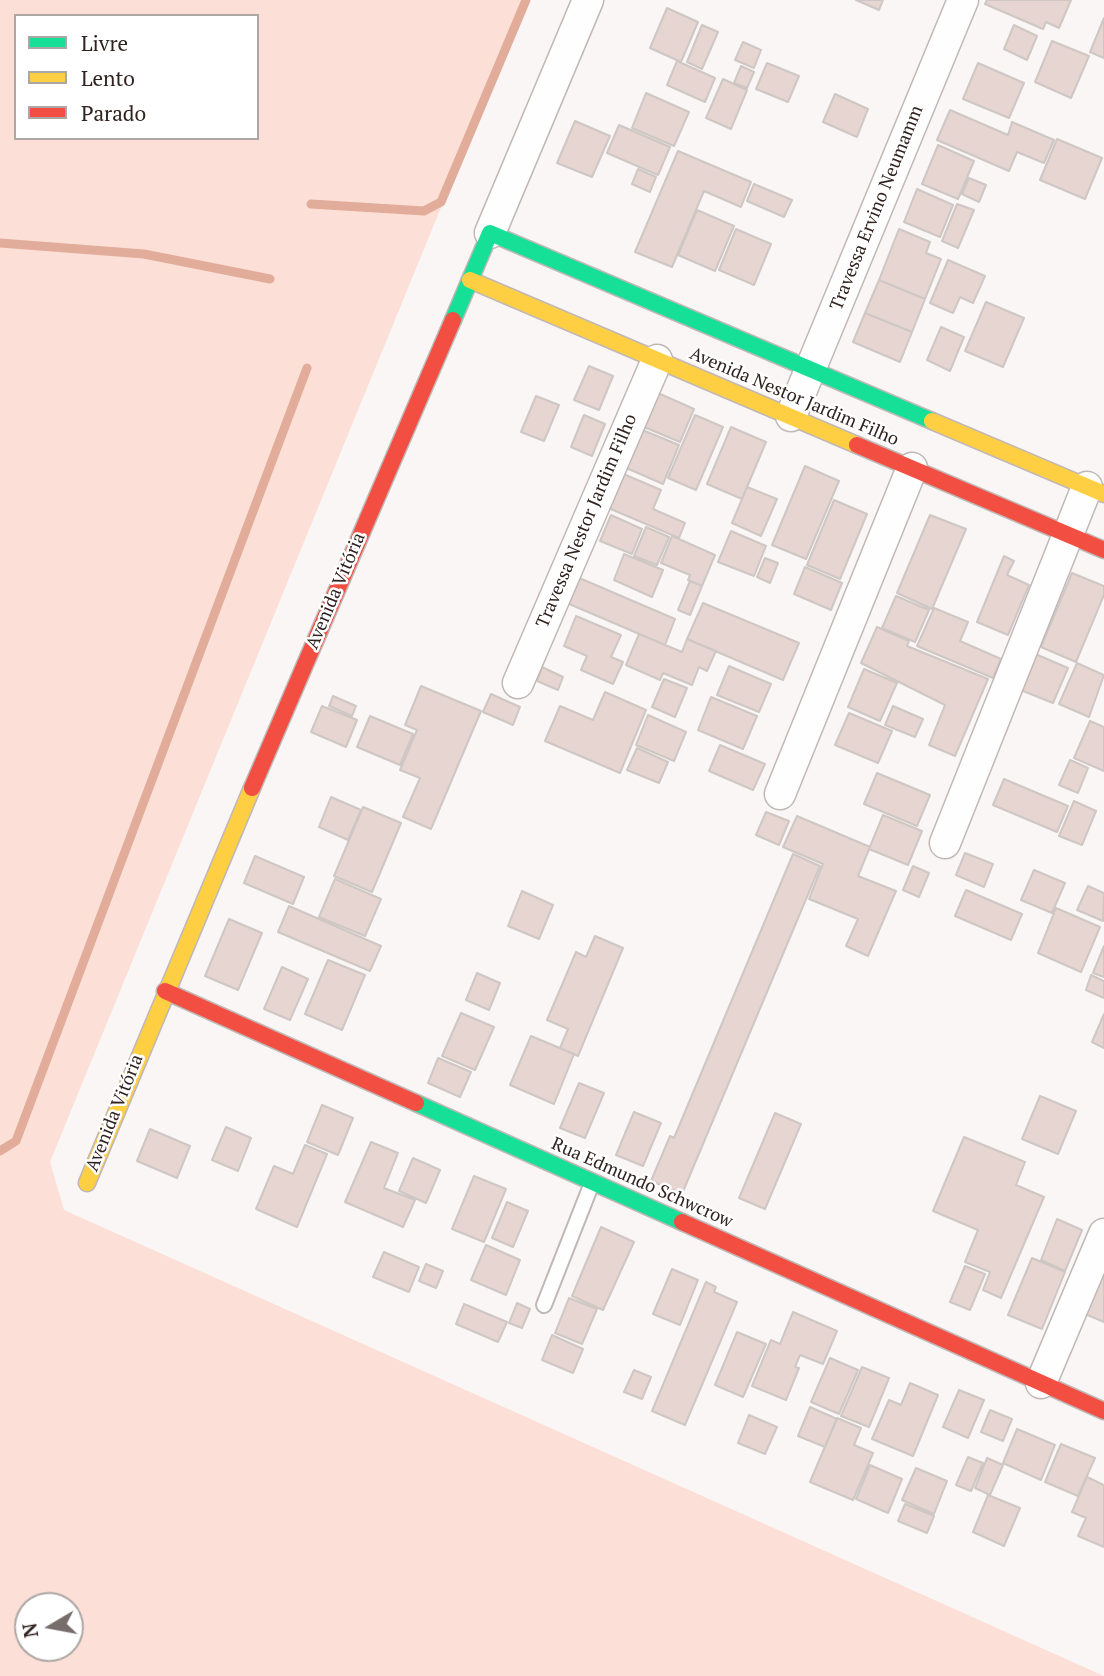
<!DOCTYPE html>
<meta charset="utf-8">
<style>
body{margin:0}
#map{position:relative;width:1104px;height:1676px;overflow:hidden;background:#faf6f5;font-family:"PT Serif",serif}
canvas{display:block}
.legend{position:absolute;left:14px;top:14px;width:245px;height:126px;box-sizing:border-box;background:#fff;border:2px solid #aca7a5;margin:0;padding:9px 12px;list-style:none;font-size:21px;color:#30231f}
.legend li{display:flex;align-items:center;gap:14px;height:35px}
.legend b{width:35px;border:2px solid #aca7a5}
.north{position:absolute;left:14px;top:1592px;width:70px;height:70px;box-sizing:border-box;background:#fff;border:2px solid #aca7a5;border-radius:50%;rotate:260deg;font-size:19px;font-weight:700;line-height:28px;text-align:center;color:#30231f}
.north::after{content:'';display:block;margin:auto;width:24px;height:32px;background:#776d6a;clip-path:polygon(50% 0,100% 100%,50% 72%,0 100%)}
</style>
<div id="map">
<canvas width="1104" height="1676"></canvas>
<ul class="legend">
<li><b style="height:9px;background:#16e098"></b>Livre</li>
<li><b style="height:9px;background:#ffcf43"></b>Lento</li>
<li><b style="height:9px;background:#f24e42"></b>Parado</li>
</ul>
<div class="north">N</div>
</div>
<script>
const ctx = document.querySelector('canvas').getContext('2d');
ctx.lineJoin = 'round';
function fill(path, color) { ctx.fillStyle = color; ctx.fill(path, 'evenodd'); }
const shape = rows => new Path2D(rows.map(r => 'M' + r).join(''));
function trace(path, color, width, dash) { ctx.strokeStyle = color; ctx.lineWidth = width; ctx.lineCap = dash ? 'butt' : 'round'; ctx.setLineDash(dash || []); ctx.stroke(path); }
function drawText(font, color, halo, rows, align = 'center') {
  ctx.font = font + ' "PT Serif",serif'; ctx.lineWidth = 5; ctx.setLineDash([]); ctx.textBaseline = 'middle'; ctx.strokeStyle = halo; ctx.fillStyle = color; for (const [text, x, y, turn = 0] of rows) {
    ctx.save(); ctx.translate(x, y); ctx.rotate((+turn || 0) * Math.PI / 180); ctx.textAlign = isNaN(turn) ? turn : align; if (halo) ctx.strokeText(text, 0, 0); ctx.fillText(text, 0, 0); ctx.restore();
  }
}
fill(shape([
 [0,0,526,0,50,1162,64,1210,1104,1676,0,1676],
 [16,16,257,16,257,138,16,138],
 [28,1606,70,1606,70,1648,28,1648]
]), '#fcdfd6');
trace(shape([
 [311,204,424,211,441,202,526,0],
 [0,243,144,254,270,279],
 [0,1151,16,1141,307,368]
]), '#e2ac9b', 9);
const building = shape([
 [856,0,883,0,879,10,856,0],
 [987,0,1071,0,1059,28,1046,22,1043,29,985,4,987,0],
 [667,8,698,22,681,62,650,48,667,8],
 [1104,18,1104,58,1090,52,1104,18],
 [702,25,718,32,702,69,687,62,702,25],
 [1014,25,1037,36,1027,60,1004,49,1014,25],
 [1052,41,1089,56,1071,98,1035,82,1052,41],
 [743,42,761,50,754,68,735,60,743,42],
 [677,61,715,78,705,102,667,85,677,61],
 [767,63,799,76,788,102,756,89,767,63],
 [978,63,1024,83,1009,118,963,99,978,63],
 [741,66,754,72,747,88,734,83,741,66],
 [723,79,747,90,731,129,706,118,723,79],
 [646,93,689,112,674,146,632,128,646,93],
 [835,94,868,109,857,137,823,122,835,94],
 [950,110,1008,135,1012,122,1054,140,1044,163,1017,152,1009,171,937,140,950,110],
 [575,121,610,136,592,177,557,163,575,121],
 [619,125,670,147,658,175,607,153,619,125],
 [1057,139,1102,158,1085,199,1040,180,1057,139],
 [938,145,974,161,958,199,922,184,938,145],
 [678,151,751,182,741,207,704,191,672,267,635,252,678,151],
 [638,169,656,177,650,192,632,184,638,169],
 [969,178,986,185,979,202,962,194,969,178],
 [754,184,792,200,784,217,747,201,754,184],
 [917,189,953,205,940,237,904,222,917,189],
 [957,204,974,210,958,248,942,241,957,204],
 [697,210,734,226,715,271,678,255,697,210],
 [736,229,771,244,754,285,719,270,736,229],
 [899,229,930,242,926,253,941,259,925,299,879,280,899,229],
 [948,260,985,276,973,303,960,297,953,313,930,303,948,260],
 [879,280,925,299,912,332,865,313,879,280],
 [986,302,1024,318,1003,367,965,351,986,302],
 [865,313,912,332,900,362,853,342,865,313],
 [941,327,964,337,950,371,927,360,941,327],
 [589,366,613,376,599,410,574,400,589,366],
 [658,393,694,409,680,442,644,427,658,393],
 [536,396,559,405,544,441,521,432,536,396],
 [584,415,605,424,592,456,571,447,584,415],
 [695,415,723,427,696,490,668,478,695,415],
 [731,427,766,442,742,499,707,484,731,427],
 [640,429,679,445,663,484,624,467,640,429],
 [805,466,839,481,806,559,772,545,805,466],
 [621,473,661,490,653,509,685,523,679,538,606,507,621,473],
 [747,487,777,499,761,536,732,523,747,487],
 [834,500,867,514,840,579,807,565,834,500],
 [611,515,642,529,632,554,600,541,611,515],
 [930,515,966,529,932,609,897,593,930,515],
 [646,527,669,537,657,565,634,556,646,527],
 [731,531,766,546,754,576,718,562,731,531],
 [672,536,715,555,702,586,688,580,690,575,661,563,672,536],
 [624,554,663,570,652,597,614,580,624,554],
 [1004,556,1014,561,1007,575,1029,585,1008,635,977,622,1004,556],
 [765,558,778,563,770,583,757,577,765,558],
 [805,567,842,583,831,610,794,594,805,567],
 [1072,573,1104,586,1104,595,1076,662,1041,647,1072,573],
 [577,577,675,619,665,645,567,603,577,577],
 [690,581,702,586,690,615,678,610,690,581],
 [896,596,929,610,915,642,882,628,896,596],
 [703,603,799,643,783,680,687,639,703,603],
 [934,608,968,622,960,641,1001,659,993,678,917,646,934,608],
 [576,616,621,635,611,657,623,662,613,684,581,670,587,656,564,646,576,616],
 [877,627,909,641,907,646,988,679,955,756,929,745,945,705,861,663,877,627],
 [639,634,682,652,687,639,716,651,707,671,699,667,692,685,663,673,660,680,626,665,639,634],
 [1033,653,1068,668,1053,703,1018,689,1033,653],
 [1077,663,1104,675,1089,717,1059,704,1077,663],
 [729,666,771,684,759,712,717,695,729,666],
 [542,667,563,677,558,690,537,681,542,667],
 [864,669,897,683,880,721,848,707,864,669],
 [664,679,687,688,675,717,652,707,664,679],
 [421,686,481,711,431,829,403,817,420,778,400,770,417,730,405,725,421,686],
 [605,692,646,710,620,773,545,741,560,706,593,720,605,692],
 [491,694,520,707,513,725,483,712,491,694],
 [333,696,356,706,352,716,329,706,333,696],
 [711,697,757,716,743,749,698,730,711,697],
 [322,706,357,720,346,747,311,732,322,706],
 [893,706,923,719,915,737,885,725,893,706],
 [849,713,892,731,878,763,835,745,849,713],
 [648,715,686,732,674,761,636,745,648,715],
 [370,716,413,734,400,765,357,747,370,716],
 [1090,721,1104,727,1104,771,1074,758,1090,721],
 [720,745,765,764,753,790,709,771,720,745],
 [637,748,668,762,659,783,627,770,637,748],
 [1070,760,1088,768,1078,793,1059,785,1070,760],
 [877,773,930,795,917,826,864,804,877,773],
 [1004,779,1068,806,1057,832,993,805,1004,779],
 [331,797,361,810,348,840,319,827,331,797],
 [1074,801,1096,811,1082,845,1059,836,1074,801],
 [363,807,401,823,372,892,334,876,363,807],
 [766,812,789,821,779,845,756,835,766,812],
 [883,815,922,831,908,865,869,849,883,815],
 [797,816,870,847,858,876,896,891,868,956,846,946,858,919,809,899,823,864,783,847,797,816],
 [965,853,993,864,984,887,956,875,965,853],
 [793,854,820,866,682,1194,651,1181,670,1136,674,1138,793,854],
 [255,856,304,877,293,904,244,883,255,856],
 [913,866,929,873,919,897,903,890,913,866],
 [1034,870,1065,883,1052,913,1021,900,1034,870],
 [335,879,381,899,365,936,319,917,335,879],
 [1088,886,1104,893,1103,921,1077,910,1088,886],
 [966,890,1022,914,1011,940,955,916,966,890],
 [522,891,553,905,539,939,508,926,522,891],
 [289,906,381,946,370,971,278,932,289,906],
 [1056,908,1100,927,1081,972,1038,953,1056,908],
 [229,919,262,933,238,990,205,976,229,919],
 [595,936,623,948,578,1056,560,1048,568,1029,547,1020,576,952,586,957,595,936],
 [1104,946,1104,977,1093,973,1104,946],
 [328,960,365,975,342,1030,305,1014,328,960],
 [282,967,308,979,290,1020,264,1009,282,967],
 [477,973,500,983,489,1010,466,1000,477,973],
 [1091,975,1104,981,1104,998,1086,990,1091,975],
 [461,1013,494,1027,475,1070,442,1056,461,1013],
 [1104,1014,1104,1048,1092,1042,1104,1014],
 [531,1036,574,1054,554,1104,510,1085,531,1036],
 [438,1058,471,1072,460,1097,428,1083,438,1058],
 [579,1083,604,1093,585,1138,560,1128,579,1083],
 [1040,1096,1076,1111,1058,1154,1022,1139,1040,1096],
 [322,1105,353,1118,338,1155,307,1142,322,1105],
 [634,1112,661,1123,643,1166,616,1155,634,1112],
 [775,1113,801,1124,765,1209,739,1198,775,1113],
 [226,1127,251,1138,238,1171,212,1160,226,1127],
 [150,1129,190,1146,177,1178,137,1161,150,1129],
 [964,1137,1025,1162,1016,1185,1044,1197,1001,1298,983,1290,990,1272,965,1262,978,1230,933,1211,964,1137],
 [371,1142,398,1153,384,1188,415,1200,403,1227,345,1202,371,1142],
 [305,1145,327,1154,297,1227,256,1209,274,1166,293,1174,305,1145],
 [413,1158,440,1170,426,1203,399,1191,413,1158],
 [474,1176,506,1189,484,1242,452,1229,474,1176],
 [507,1202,528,1211,513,1247,492,1238,507,1202],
 [1057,1219,1082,1230,1065,1271,1041,1260,1057,1219],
 [601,1227,634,1242,603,1310,572,1296,601,1227],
 [486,1245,520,1260,506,1295,471,1280,486,1245],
 [384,1252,419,1267,409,1292,373,1277,384,1252],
 [1032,1258,1065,1272,1042,1329,1008,1315,1032,1258],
 [426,1264,443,1271,436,1288,419,1281,426,1264],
 [965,1266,985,1274,970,1310,950,1302,965,1266],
 [1104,1267,1104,1322,1083,1313,1104,1267],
 [672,1269,698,1280,680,1325,653,1314,672,1269],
 [706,1282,716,1287,714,1292,737,1302,685,1425,652,1411,706,1282],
 [569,1298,597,1309,582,1344,555,1333,569,1298],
 [517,1303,530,1309,522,1328,509,1323,517,1303],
 [464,1304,507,1322,498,1342,456,1324,464,1304],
 [793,1312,837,1331,823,1364,800,1355,795,1367,799,1368,786,1400,752,1386,771,1340,780,1344,793,1312],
 [737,1332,766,1344,743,1397,715,1385,737,1332],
 [552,1335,583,1349,573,1373,542,1360,552,1335],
 [830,1358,858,1370,839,1414,811,1402,830,1358],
 [862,1367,889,1378,869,1427,841,1416,862,1367],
 [634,1370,651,1377,642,1399,624,1392,634,1370],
 [910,1383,938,1395,913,1456,872,1439,889,1400,901,1405,910,1383],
 [959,1390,984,1400,968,1438,943,1427,959,1390],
 [810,1407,837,1419,825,1447,798,1436,810,1407],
 [990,1410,1012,1419,1003,1441,981,1432,990,1410],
 [749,1415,777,1427,765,1454,738,1443,749,1415],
 [837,1418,861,1428,854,1445,873,1453,853,1500,810,1482,837,1418],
 [1017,1429,1055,1445,1041,1480,1003,1463,1017,1429],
 [1061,1444,1095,1458,1078,1496,1045,1482,1061,1444],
 [968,1457,983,1463,971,1491,956,1485,968,1457],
 [987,1458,1003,1465,990,1495,975,1488,987,1458],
 [870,1465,902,1479,888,1513,856,1499,870,1465],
 [916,1468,947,1481,934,1514,902,1500,916,1468],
 [1087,1477,1104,1485,1104,1547,1078,1536,1086,1518,1072,1512,1087,1477],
 [988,1495,1020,1508,1004,1546,973,1532,988,1495],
 [905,1504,934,1516,927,1533,898,1521,905,1504]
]);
fill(building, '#e6d5d0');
trace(building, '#cec7c4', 2);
const lane = shape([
 [544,1305,592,1183]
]);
const street = shape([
 [490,233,588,0],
 [791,416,963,0],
 [518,683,657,360],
 [780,794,912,468],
 [945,843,1087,487],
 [1041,1383,1104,1234]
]);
const fast = shape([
 [453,320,490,233,932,421],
 [416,1103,682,1222]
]);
const slow = shape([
 [470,280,857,445],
 [932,421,1104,494],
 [87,1183,252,788]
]);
const jam = shape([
 [857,445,1104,550],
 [252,788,453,320],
 [165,991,416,1103],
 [682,1222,1104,1411]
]);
trace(lane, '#c0b8b6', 18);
trace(street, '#c0b8b6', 33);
trace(fast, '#c0b8b6', 19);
trace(slow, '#c0b8b6', 19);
trace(jam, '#c0b8b6', 19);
trace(lane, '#fefefe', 14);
trace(street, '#fefefe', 30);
trace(fast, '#16e098', 16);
trace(slow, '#ffcf43', 16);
trace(jam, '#f24e42', 16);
drawText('18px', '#30231f', '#fff', [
 ["Travessa Ervino Neumamm",877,208,-68],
 ["Avenida Nestor Jardim Filho",794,397,23],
 ["Travessa Nestor Jardim Filho",587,521,-67],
 ["Avenida Vitória",336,591,-67],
 ["Avenida Vitória",115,1113,-68],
 ["Rua Edmundo Schwcrow",642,1183,24]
]);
</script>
